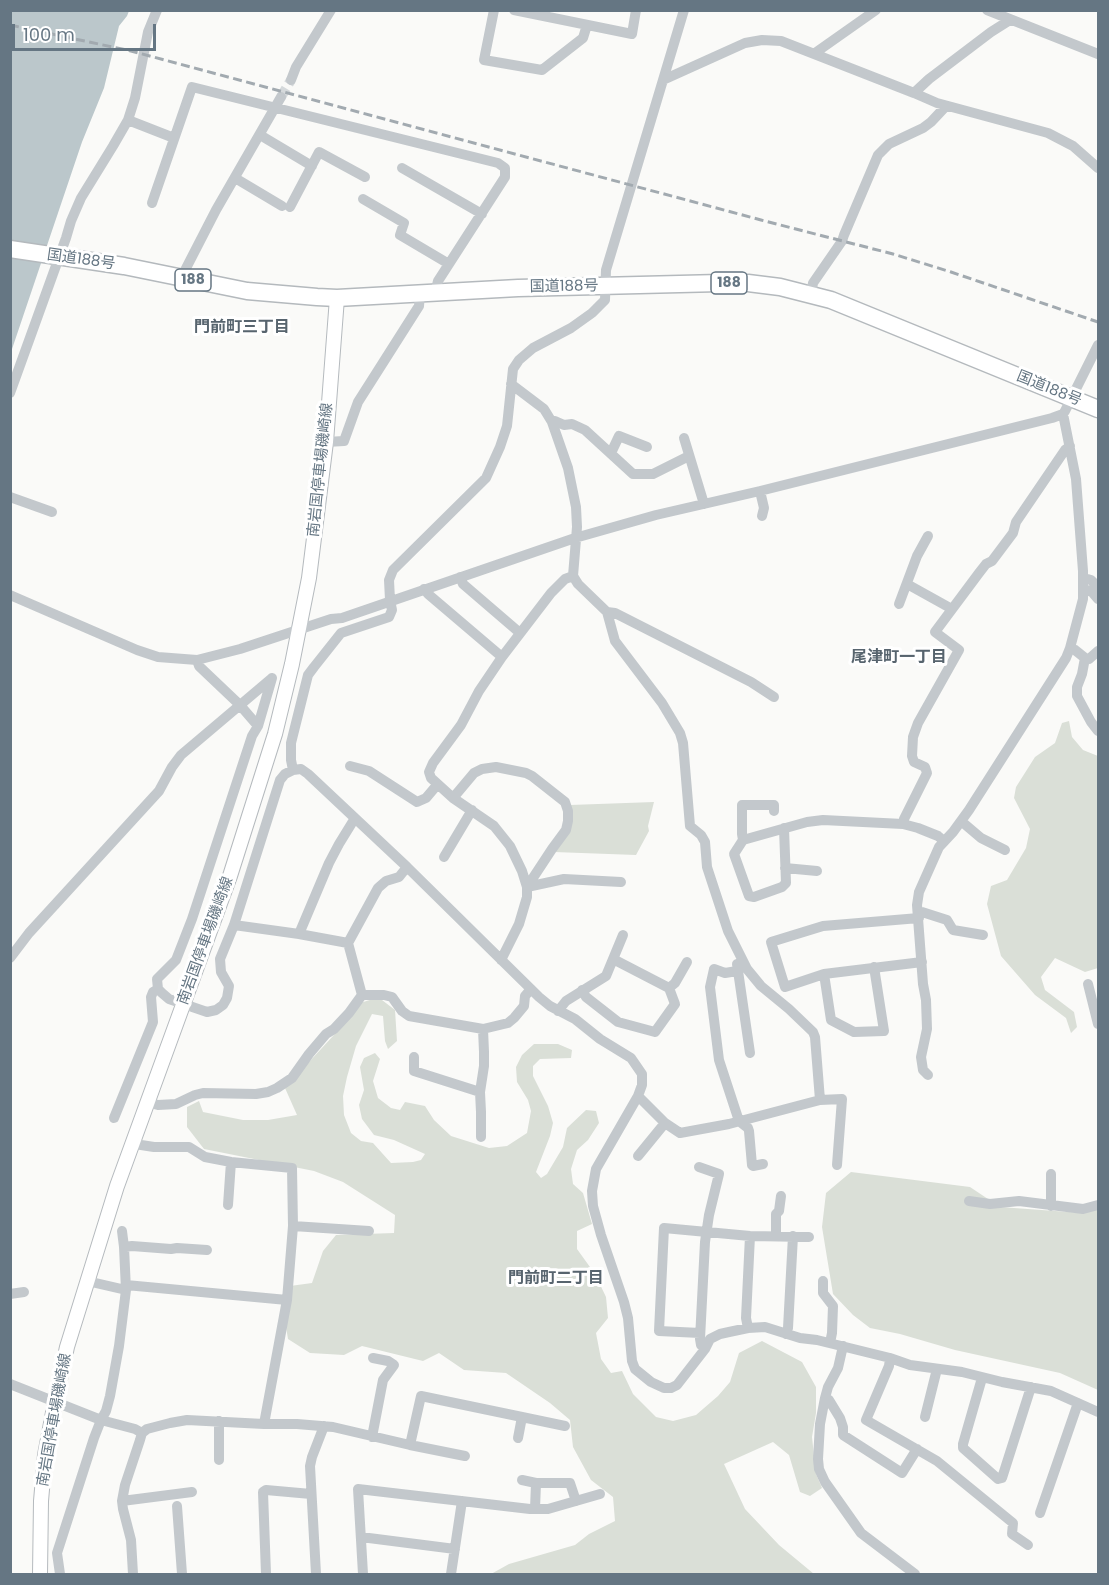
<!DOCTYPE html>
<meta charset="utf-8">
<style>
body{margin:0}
#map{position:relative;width:1109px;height:1585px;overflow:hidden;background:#fafaf8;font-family:Poppins,sans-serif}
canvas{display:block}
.frame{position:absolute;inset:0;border:12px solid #657683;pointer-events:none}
.scale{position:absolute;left:12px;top:24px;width:144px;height:27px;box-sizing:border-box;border:3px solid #657683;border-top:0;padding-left:8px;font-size:18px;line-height:21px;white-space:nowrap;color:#657683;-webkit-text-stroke:4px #fff;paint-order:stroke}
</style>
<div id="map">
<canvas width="1109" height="1585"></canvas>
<div class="frame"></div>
<div class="scale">100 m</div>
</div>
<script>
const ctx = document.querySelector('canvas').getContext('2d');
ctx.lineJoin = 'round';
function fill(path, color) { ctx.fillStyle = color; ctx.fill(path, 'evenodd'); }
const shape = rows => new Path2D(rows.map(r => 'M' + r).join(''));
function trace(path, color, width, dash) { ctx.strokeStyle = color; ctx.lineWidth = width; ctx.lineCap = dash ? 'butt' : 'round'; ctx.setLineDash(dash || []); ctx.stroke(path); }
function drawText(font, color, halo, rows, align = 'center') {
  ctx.font = font + ' Poppins,"Noto Sans JP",sans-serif'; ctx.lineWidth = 6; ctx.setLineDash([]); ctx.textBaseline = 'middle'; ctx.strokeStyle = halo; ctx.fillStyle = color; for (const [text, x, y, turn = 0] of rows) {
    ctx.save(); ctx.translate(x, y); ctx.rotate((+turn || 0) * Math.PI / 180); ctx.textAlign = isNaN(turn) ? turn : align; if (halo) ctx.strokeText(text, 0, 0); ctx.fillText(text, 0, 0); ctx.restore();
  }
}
fill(shape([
 [1069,721,1072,737,1083,750,1098,756,1098,968,1085,972,1055,958,1041,977,1045,990,1074,1012,1077,1027,1071,1033,1066,1018,1035,995,1001,956,987,904,991,886,1007,880,1026,848,1030,829,1014,798,1016,787,1035,757,1055,743,1062,723],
 [654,802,648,826,649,831,636,855,554,852,570,805],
 [373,999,382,1000,395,1010,397,1041,388,1049,385,1041,383,1016,372,1014,356,1046,347,1077,343,1096,344,1115,351,1133,361,1141,373,1143,391,1163,413,1162,421,1160,425,1154,394,1140,374,1135,362,1119,359,1105,364,1090,360,1067,364,1058,375,1053,380,1059,373,1081,378,1098,391,1108,400,1110,405,1102,425,1106,434,1120,451,1136,489,1148,507,1146,527,1133,531,1111,528,1100,517,1082,516,1067,522,1055,534,1044,558,1044,572,1050,571,1058,540,1059,533,1066,533,1076,548,1106,553,1123,550,1136,536,1172,541,1178,547,1174,563,1147,567,1128,586,1110,596,1111,599,1123,588,1140,577,1150,571,1169,573,1184,583,1193,592,1224,577,1231,577,1249,595,1274,606,1297,608,1318,596,1333,601,1359,611,1373,622,1371,633,1394,656,1417,673,1421,696,1415,718,1396,730,1382,739,1353,762,1341,802,1362,816,1387,816,1413,812,1437,816,1474,822,1488,810,1496,800,1492,789,1455,773,1442,724,1464,745,1509,779,1545,814,1574,491,1574,509,1564,575,1545,589,1534,615,1521,613,1497,591,1480,573,1447,570,1420,550,1403,506,1373,464,1370,439,1353,423,1361,362,1346,344,1355,310,1353,288,1339,285,1321,290,1286,312,1283,323,1251,336,1235,394,1233,395,1215,343,1182,314,1171,204,1149,187,1127,187,1107,199,1101,203,1112,243,1120,268,1120,297,1115,285,1088,333,1036,360,1003],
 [851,1172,970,1187,1000,1207,1083,1213,1098,1204,1098,1390,1060,1373,955,1350,900,1334,870,1328,853,1315,833,1294,822,1227,826,1193]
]), '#dadfd7');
fill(shape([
 [11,11,129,11,127,16,119,26,104,88,82,142,11,352]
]), '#bbc7cb');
trace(shape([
 [281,97,291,80]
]), '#d5d9db', 10, [10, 5]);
const major = shape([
 [40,1574,41,1501,45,1455,55,1402,67,1347,117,1186,230,876,275,734,292,664,309,578,326,442,337,298]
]);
const highway = shape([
 [10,249,124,266,247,291,317,297,337,298,518,288,720,283,748,283,780,287,831,300,1098,409]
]);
trace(major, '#b5babe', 16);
trace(highway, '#b4b9bd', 19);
trace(shape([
 [494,10,484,60,542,70,583,38,587,25],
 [514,10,632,34,636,10],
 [987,10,1098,54],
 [815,53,876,10],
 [291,80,296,67,331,10],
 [663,80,745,43,762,40,781,41,914,93,937,103,1048,133,1073,146,1098,168],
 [914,93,929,79,991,32,1010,20],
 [128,120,174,138],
 [260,135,312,166],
 [402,168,482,214],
 [235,178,282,206],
 [363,199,404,223,400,235,449,264],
 [152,203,192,87,498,163,505,168,505,177,438,281,435,293],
 [290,207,319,152,365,177],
 [181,278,216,210,281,97],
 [811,294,813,283,842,241,844,235,878,155,889,144,923,128,931,122,946,106],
 [511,384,544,409,552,422,568,468,576,507,577,527,573,576,578,584,607,612,615,641,662,703,680,733,683,743,690,826,701,835,705,842,707,867,728,931,747,969,761,986,789,1009,813,1032,815,1037,820,1100],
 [10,393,66,238,71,221,81,198,113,146,128,120,135,98,148,32,157,10],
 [552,422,555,421,564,425,572,424,585,430,633,474,653,474,689,456],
 [684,438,704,504],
 [326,442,344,441,358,402,419,306,420,293],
 [611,453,619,436,647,447],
 [760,491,764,508,762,516],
 [10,497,52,512],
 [460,577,463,584,520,633],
 [1084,578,1091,580,1098,587],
 [907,584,952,609],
 [424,589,428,594,502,657],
 [1084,589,1092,592,1098,599],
 [10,595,137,650,158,657,197,660,240,649,331,619,342,618,575,538,656,515,760,491,1052,418,1063,414,1065,411,1098,345],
 [899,604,917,556,928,536],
 [607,612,615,613,751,682,774,697],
 [1070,648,1075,650,1085,658,1089,659,1098,651],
 [1085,658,1082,674,1077,687,1077,696,1091,722,1098,731],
 [197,660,199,666,239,704,258,726],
 [272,678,258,726,252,736,192,919,176,960,157,979,158,989,162,993,169,999,207,1012,216,1010,223,1005,227,998,229,986,221,972,220,959,234,925,280,780,285,774,293,770,301,769,308,774,407,867,539,997,550,1006,575,1019,600,1039,631,1058,642,1074,642,1085,638,1096,596,1169,592,1191,593,1206,601,1235,624,1302,628,1318,632,1361,635,1369,651,1382,664,1388,671,1388,677,1385,705,1349,710,1339,720,1334,729,1332,748,1328,765,1327,800,1338,817,1340,890,1358,910,1365,962,1372,1002,1382,1051,1391,1098,1412],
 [350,766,369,771,417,802,426,798,437,785],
 [293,770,291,760,291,743,308,675,314,667,341,633,389,617,392,610,390,600,389,580,393,570,486,478,500,447,507,426,513,369,519,360,533,348,571,328,592,313,605,300,606,270,684,10],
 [453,798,474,773,482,769,496,767,526,773,532,776,565,802,568,811,568,821,566,830,552,849,527,887,564,879,621,882],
 [774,811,774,805,742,805,742,834,743,840,807,822,823,820,903,824,918,828,938,836,944,841],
 [961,821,981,838,1005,850],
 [903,824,904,819,927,773,925,767,914,762,912,756,913,737,918,723,959,650,935,632,979,573,986,564,992,561,1013,533,1016,522,1065,450,1070,446],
 [743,840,734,854,749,896,754,897,782,887,786,883,784,828],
 [444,857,472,810],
 [407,867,399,877,386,881,378,888,348,943,362,995,384,995,392,997,402,1011,409,1016,483,1029,508,1023,514,1018,524,1006,525,996,531,989],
 [785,868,817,871],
 [918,912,922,912,947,920,953,930,983,935],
 [919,918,823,926,771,942,785,987,824,974,922,962],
 [234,925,299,934,348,943],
 [299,934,329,863,339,844,355,818],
 [10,958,29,933,159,791,172,767,181,755,272,678],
 [501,960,519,924,527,897,527,887,522,871,510,846,494,826,453,798,431,778,429,772,433,763,461,725,479,691,502,657,551,593,565,579,573,576],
 [737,964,750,1053],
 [737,971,725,973,714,969,710,987,719,1060,739,1121,748,1128,749,1131,752,1165,753,1166,763,1164],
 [824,974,831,1020,854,1032,884,1031,874,967],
 [1088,984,1098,1024],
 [669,988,675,983,687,962],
 [582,990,586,997,618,1022,655,1032,675,1004,669,988,613,959],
 [558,1011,566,1001,606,976,623,935],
 [414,1057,414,1071,480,1092],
 [928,1075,923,1070,921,1057,927,1029,926,1000,923,984,917,905,919,892,939,847,953,832,969,810,1066,658,1070,648,1083,599,1083,571,1076,479,1063,414],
 [638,1096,665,1123,680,1133,729,1124,820,1100,842,1099,837,1165],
 [147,1102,158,1105,176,1104,195,1095,203,1093,256,1094,268,1092,277,1088,292,1078,309,1054,326,1034,334,1029,349,1013,362,995],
 [114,1118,153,1022,151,997,153,992,158,989],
 [481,1137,481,1112,480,1092,484,1066,484,1052,483,1029],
 [133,1142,141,1145,154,1147,189,1147,205,1157,231,1162,292,1168,293,1226,287,1300,264,1424],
 [638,1156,665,1123],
 [699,1167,719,1174,709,1215,705,1242,700,1339,701,1345,705,1349],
 [1051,1174,1051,1206],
 [969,1201,990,1204,1019,1201,1083,1209,1098,1205],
 [228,1205,231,1162],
 [293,1226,369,1231],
 [122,1231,124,1247,126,1290],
 [776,1236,776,1214,779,1211,781,1196],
 [124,1247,132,1246,171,1249,177,1248,207,1250],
 [823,1281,823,1293,833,1306,832,1333,830,1343],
 [126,1285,287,1300],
 [10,1294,24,1292],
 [748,1328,746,1318,750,1236],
 [700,1333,659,1331,664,1228,750,1236,809,1237],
 [786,1334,788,1328,793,1236],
 [843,1346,838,1368,828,1387,825,1398,820,1424,818,1459,819,1469,825,1482,861,1533,915,1574],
 [890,1358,889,1366,866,1420,937,1461,1013,1523,1012,1534,1028,1545],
 [982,1378,963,1444,963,1448,998,1479,1002,1478,1031,1387],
 [10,1384,101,1420,135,1429,142,1433],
 [825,1398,829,1400,840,1418,843,1427,843,1435,902,1473,917,1449],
 [925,1417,937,1369],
 [372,1437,383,1380,394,1365,388,1361,373,1358],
 [518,1438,522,1417,565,1426],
 [410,1445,421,1396,522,1417],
 [219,1460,219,1421],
 [522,1480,536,1483,535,1509],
 [536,1483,570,1483,576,1501],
 [122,1501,192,1492],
 [177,1506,182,1574],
 [1040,1513,1078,1403],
 [361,1537,455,1549],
 [60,1574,57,1553,94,1438,101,1420,106,1411,110,1396,119,1346,126,1290,87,1281],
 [133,1574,131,1540,123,1509,122,1501,125,1485,140,1440,142,1433,147,1429,170,1423,187,1420,264,1424,297,1424,333,1427,410,1445,465,1456],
 [266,1574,263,1492,266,1490,311,1494],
 [316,1574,310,1466,312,1457,324,1426],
 [363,1574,358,1489,530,1509,548,1509,600,1494],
 [451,1574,462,1501]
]), '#c3c8cc', 10);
trace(major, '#fff', 14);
trace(highway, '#fff', 16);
trace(shape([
 [10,25,131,51,761,220,893,254,951,272,1098,322]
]), '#a2aab0', 3, [9, 4.5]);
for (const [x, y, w] of [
 [193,280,36],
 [729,283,36]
]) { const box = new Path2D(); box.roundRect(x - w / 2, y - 11, w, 22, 4.5); ctx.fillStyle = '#fff'; ctx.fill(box); trace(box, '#657683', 1.5); }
drawText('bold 14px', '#657683', null, [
 ["188",193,280],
 ["188",729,283]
]);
drawText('15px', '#657683', '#fff', [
 ["国道188号",81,260,8],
 ["国道188号",564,287,-1],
 ["国道188号",1049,389,22],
 ["南岩国停車場磯崎線",321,470,-84],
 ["南岩国停車場磯崎線",206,941,-70],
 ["南岩国停車場磯崎線",55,1420,-80]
]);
drawText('bold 16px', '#57646e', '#fff', [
 ["門前町三丁目",242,328],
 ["尾津町一丁目",899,658],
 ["門前町二丁目",556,1279]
]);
</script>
